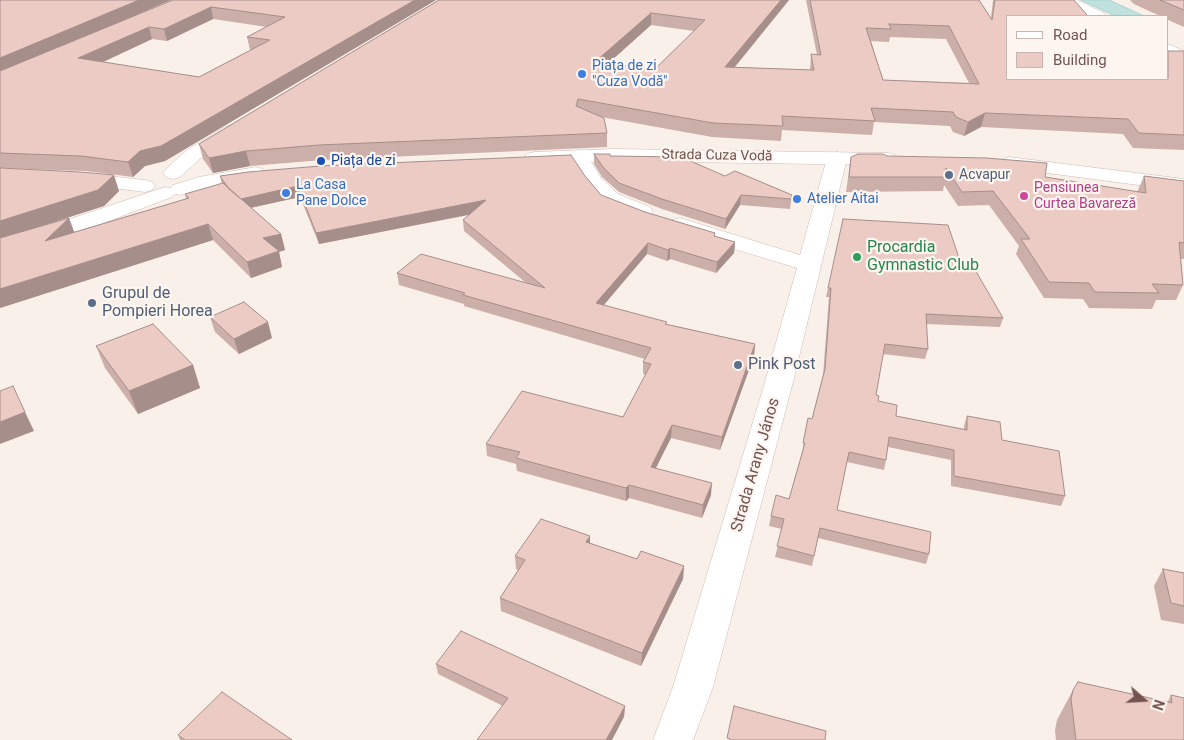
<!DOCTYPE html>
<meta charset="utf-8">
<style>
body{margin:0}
#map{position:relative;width:1184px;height:740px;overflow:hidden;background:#faf0ea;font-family:Roboto,sans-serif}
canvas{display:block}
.legend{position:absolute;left:1006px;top:15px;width:162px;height:65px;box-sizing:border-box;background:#fdf5f0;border:1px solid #c6b5b0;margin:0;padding:6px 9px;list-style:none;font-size:15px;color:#735450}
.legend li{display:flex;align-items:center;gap:10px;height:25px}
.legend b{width:25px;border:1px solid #c6b5b0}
.north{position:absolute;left:1119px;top:675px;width:50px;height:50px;-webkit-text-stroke:4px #fdf5f0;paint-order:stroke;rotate:109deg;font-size:14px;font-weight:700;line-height:20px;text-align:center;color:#735450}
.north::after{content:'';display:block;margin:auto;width:18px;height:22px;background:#735450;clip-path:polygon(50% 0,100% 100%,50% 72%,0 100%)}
</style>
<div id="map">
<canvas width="1184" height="740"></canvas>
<ul class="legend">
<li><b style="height:6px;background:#fff"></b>Road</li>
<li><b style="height:14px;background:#edcbc5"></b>Building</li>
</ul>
<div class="north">N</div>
</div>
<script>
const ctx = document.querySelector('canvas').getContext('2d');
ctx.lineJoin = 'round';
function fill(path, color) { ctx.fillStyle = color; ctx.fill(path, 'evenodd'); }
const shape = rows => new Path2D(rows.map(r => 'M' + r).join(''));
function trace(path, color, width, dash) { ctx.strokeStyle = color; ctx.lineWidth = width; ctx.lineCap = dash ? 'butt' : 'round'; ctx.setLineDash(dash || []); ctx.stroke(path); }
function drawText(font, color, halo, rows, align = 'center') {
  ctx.font = font + ' Roboto,sans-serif'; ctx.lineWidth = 4.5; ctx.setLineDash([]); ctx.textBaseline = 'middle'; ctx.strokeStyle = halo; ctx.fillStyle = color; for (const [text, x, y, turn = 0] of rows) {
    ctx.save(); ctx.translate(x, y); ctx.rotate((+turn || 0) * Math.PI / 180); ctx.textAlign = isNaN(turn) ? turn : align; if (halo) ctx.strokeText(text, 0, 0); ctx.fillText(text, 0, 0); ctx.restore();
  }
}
const water = shape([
 [1081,0,1109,0,1144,16,1115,16,1081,0]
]);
fill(water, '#c0e2df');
trace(water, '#a8d3cf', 1);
const street = shape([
 [232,125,239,127,241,131,239,135,201,158,180,177,173,179,166,177,163,173,166,169,187,150,225,127,232,125],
 [578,150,585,152,601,178,618,194,650,207,653,212,650,217,642,219,634,217,602,204,586,185,568,156,571,152,578,150],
 [837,152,844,154,847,158,793,382,713,687,693,740,653,740,673,687,765,382,797,268,672,230,669,225,672,220,680,218,800,255,827,158,830,154,837,152],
 [165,187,172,189,176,193,172,197,101,224,0,255,0,241,85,214,165,187]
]);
const secondary = shape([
 [1059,0,1077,0,1104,13,1106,16,1088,16,1061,3,1059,0],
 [1168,44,1184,51,1184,62,1168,55,1168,44],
 [612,149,888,153,895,155,898,159,895,163,888,165,612,161,534,164,527,162,524,158,527,154,534,152,612,149],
 [1009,157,1184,179,1184,191,1002,167,999,163,1002,159,1009,157],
 [256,167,263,169,266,173,263,177,209,187,180,195,173,193,170,189,173,185,199,177,256,167],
 [79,173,145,180,152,182,155,186,152,190,145,192,72,183,69,179,72,175,79,173]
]);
trace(street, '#ceb9b4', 1);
trace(secondary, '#d0b8b2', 1);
fill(street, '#fff');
fill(secondary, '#fff');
fill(shape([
 [0,0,120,22,173,0,436,0,165,161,145,166,133,177,86,171,0,168],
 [213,19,267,27,247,37,250,50,251,50,199,77,102,62,152,39,167,41],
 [439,0,789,0,735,67,810,70,811,54,817,55,806,0,979,0,991,18,993,0,1074,0,1008,79,1184,51,1184,150,1133,148,1123,134,981,127,964,136,953,132,950,126,874,122,872,135,782,130,781,141,712,137,601,117,607,133,607,147,322,160,250,166,213,173,203,159,199,144],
 [651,25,694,31,654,70,609,63],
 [890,37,946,39,969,83,883,80,871,41,889,42],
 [1130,0,1184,0,1184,27,1168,20,1168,16,1160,16,1134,4],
 [594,154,610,156,792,195,790,209,740,205,725,229,662,209,619,192,602,177,594,164],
 [887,156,1045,177,1138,192,1138,190,1144,176,1184,181,1184,259,1181,259,1183,285,1176,300,1156,300,1152,309,1089,308,1083,299,1044,298,1016,254,1019,246,989,205,958,206,944,185,943,191,846,192,851,157],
 [0,168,119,191,104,206,38,227,74,232,186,199,185,194,222,184,220,176,585,176,601,195,645,212,715,233,715,236,735,242,734,253,716,273,670,259,667,261,647,254,604,305,666,324,755,344,754,356,720,450,671,438,656,468,711,495,702,518,629,498,626,501,517,471,516,464,487,456,486,444,623,417,646,375,643,374,643,362,645,359,464,306,464,304,399,285,397,273,526,283,464,231,463,220,469,215,319,244,300,197,251,208,281,234,285,250,279,252,282,267,251,278,213,240,0,308],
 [962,267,1003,318,1000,327,926,324,928,349,925,359,883,354,876,395,878,401,896,416,964,429,964,426,967,416,1002,440,1065,496,1061,506,951,486,951,460,888,447,886,460,884,470,847,462,837,510,929,554,926,564,818,538,812,566,775,557,782,529,769,526,771,516,789,499,802,453,808,418,812,419,823,375,829,297,826,297,828,288],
 [210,317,272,338,239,354,215,332],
 [96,346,193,365,200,388,138,414,105,368],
 [590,543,637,559,684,566,683,579,641,666,501,611,500,598,518,570,516,569,515,556],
 [1163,569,1184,573,1184,624,1161,620,1154,586],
 [436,664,625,706,624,717,503,706,438,674],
 [1073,690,1168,701,1171,695,1184,740,1056,740,1055,730,1057,720],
 [178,735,185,740,180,740]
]), '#ccafa9');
fill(shape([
 [139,0,171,0,0,73,0,58],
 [415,0,436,0,165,161,145,166,133,177,128,162,140,151],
 [781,0,789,0,724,80,725,67],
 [211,7,213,19,167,41,164,29],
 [651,13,651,25,596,74,596,61],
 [149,27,152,39,82,72,78,58],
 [985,113,981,127,964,136,968,122],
 [246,151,250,166,213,173,209,158],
 [114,175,119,191,104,206,0,239,0,221],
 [298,186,300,197,240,210,237,200],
 [741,195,740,205,725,229,726,219],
 [486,200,487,211,319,244,316,233],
 [69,218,75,234,45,241],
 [208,224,213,240,0,308,0,289],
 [281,234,285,250,279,252,282,267,251,278,247,262,263,238],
 [735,242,734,253,716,273,717,262],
 [648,243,647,254,596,314,596,303],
 [670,248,670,259,667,261,668,250],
 [268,322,272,338,239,354,234,339],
 [755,344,754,356,720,450,722,437],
 [193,365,200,388,138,414,129,391],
 [25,412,34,431,0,444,0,422],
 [672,425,671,438,650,479,651,467],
 [712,483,711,495,702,518,703,505],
 [629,485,629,498,626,501,626,488],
 [590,536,590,549,586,542],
 [684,566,683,579,641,666,642,653],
 [625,706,624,717,612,740,606,740]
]), '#a68e8a');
const building = shape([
 [0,0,139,0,0,58,0,0],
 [173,0,415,0,161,146,140,151,128,162,81,156,0,153,0,71,173,0],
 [211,7,285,17,247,37,270,40,199,77,78,58,149,27,164,29,211,7],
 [439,0,781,0,725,67,814,70,811,54,821,55,810,0,979,0,992,20,995,0,1074,0,1088,16,1008,16,1008,79,1168,79,1168,51,1184,51,1184,135,1139,133,1128,119,985,113,968,122,956,117,953,112,871,108,875,121,782,116,783,126,713,123,578,99,576,106,604,118,607,133,319,145,246,151,209,158,199,144,439,0],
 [651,13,705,20,654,70,596,61,651,13],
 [889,24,949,26,979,84,883,80,866,28,891,29,889,24],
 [1160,0,1184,0,1184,10,1160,0],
 [594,154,610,154,610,156,681,157,725,176,735,171,792,195,791,199,741,195,726,219,662,199,619,183,603,167,594,154],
 [858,154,883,154,887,156,986,158,1047,163,1045,177,1146,193,1144,176,1184,181,1184,243,1179,242,1183,285,1152,284,1159,293,1095,292,1089,283,1049,282,1021,239,1030,239,993,191,962,192,946,168,946,177,849,177,851,157,858,154],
 [571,155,585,176,601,195,645,212,715,233,714,236,735,242,717,262,670,248,668,250,648,243,596,303,667,322,665,324,755,344,722,437,672,425,651,467,712,483,703,505,629,485,626,488,516,458,520,452,486,444,522,391,623,417,651,364,643,362,651,348,463,295,465,293,397,273,421,254,545,288,463,220,486,200,316,233,298,186,241,199,229,189,220,176,248,172,320,166,571,155],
 [0,168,80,172,114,175,98,190,0,221,0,168],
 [223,183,281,234,263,238,279,251,247,262,208,224,0,289,0,238,69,218,45,241,189,198,185,194,223,183],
 [843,219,948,225,962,267,974,268,1003,318,926,314,928,349,885,344,876,395,879,396,878,401,897,405,896,416,967,430,967,416,1000,422,1002,440,1059,451,1065,496,954,476,954,450,889,437,886,460,849,452,837,510,931,532,929,554,820,528,814,556,777,546,784,519,771,516,776,495,789,499,805,443,803,443,808,418,812,419,825,369,831,288,828,288,843,219],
 [244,302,268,322,234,339,210,317,244,302],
 [153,324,193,365,129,391,96,346,153,324],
 [13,386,25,412,0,422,0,391,13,386],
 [541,519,590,536,586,542,637,559,641,551,684,566,642,653,500,598,525,560,515,556,541,519],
 [1163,569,1184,573,1184,606,1171,603,1163,569],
 [461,631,625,706,606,740,477,740,508,698,436,664,461,631],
 [1078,682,1172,703,1171,695,1184,698,1184,740,1076,740,1071,699,1073,690,1078,682],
 [222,692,292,740,185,740,178,735,222,692],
 [734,706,826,731,825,740,730,740,730,739,727,738,734,706]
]);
fill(building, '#edcbc5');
trace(building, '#a68e8a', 1);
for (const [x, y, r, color] of [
 [582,74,5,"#3f7fe0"],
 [321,161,5,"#1a4fb4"],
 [949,175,5,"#5c6f8a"],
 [286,193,5,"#3f7fe0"],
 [1024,196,5,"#d1479c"],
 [797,199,5,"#3f7fe0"],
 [857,257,5,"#2e9e5b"],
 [92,303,5,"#5c6f8a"],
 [738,365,5,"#5c6f8a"]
]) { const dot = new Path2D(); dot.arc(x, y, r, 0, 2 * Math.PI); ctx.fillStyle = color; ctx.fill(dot); trace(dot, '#fdf5f0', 2); }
drawText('14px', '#366cbe', '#fdf5f0', [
 ["Piața de zi",592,66],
 ["\"Cuza Vodă\"",592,82],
 ["La Casa",296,185],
 ["Pane Dolce",296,201],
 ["Atelier Aitai",807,199]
], 'left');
drawText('14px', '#735450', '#fdf5f0', [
 ["Strada Cuza Vodă",717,156,1]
]);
drawText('14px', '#164399', '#fdf5f0', [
 ["Piața de zi",331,161]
], 'left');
drawText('14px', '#4e5e75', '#fdf5f0', [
 ["Acvapur",959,175]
], 'left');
drawText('14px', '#b23c85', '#fdf5f0', [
 ["Pensiunea",1034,188],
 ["Curtea Bavareză",1034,204]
], 'left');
drawText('16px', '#27864d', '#fdf5f0', [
 ["Procardia",867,248],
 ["Gymnastic Club",867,266]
], 'left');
drawText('16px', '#4e5e75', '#fdf5f0', [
 ["Grupul de",102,294],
 ["Pompieri Horea",102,312],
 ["Pink Post",748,365]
], 'left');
drawText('16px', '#735450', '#fdf5f0', [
 ["Strada Arany János",756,465,-74]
]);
</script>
